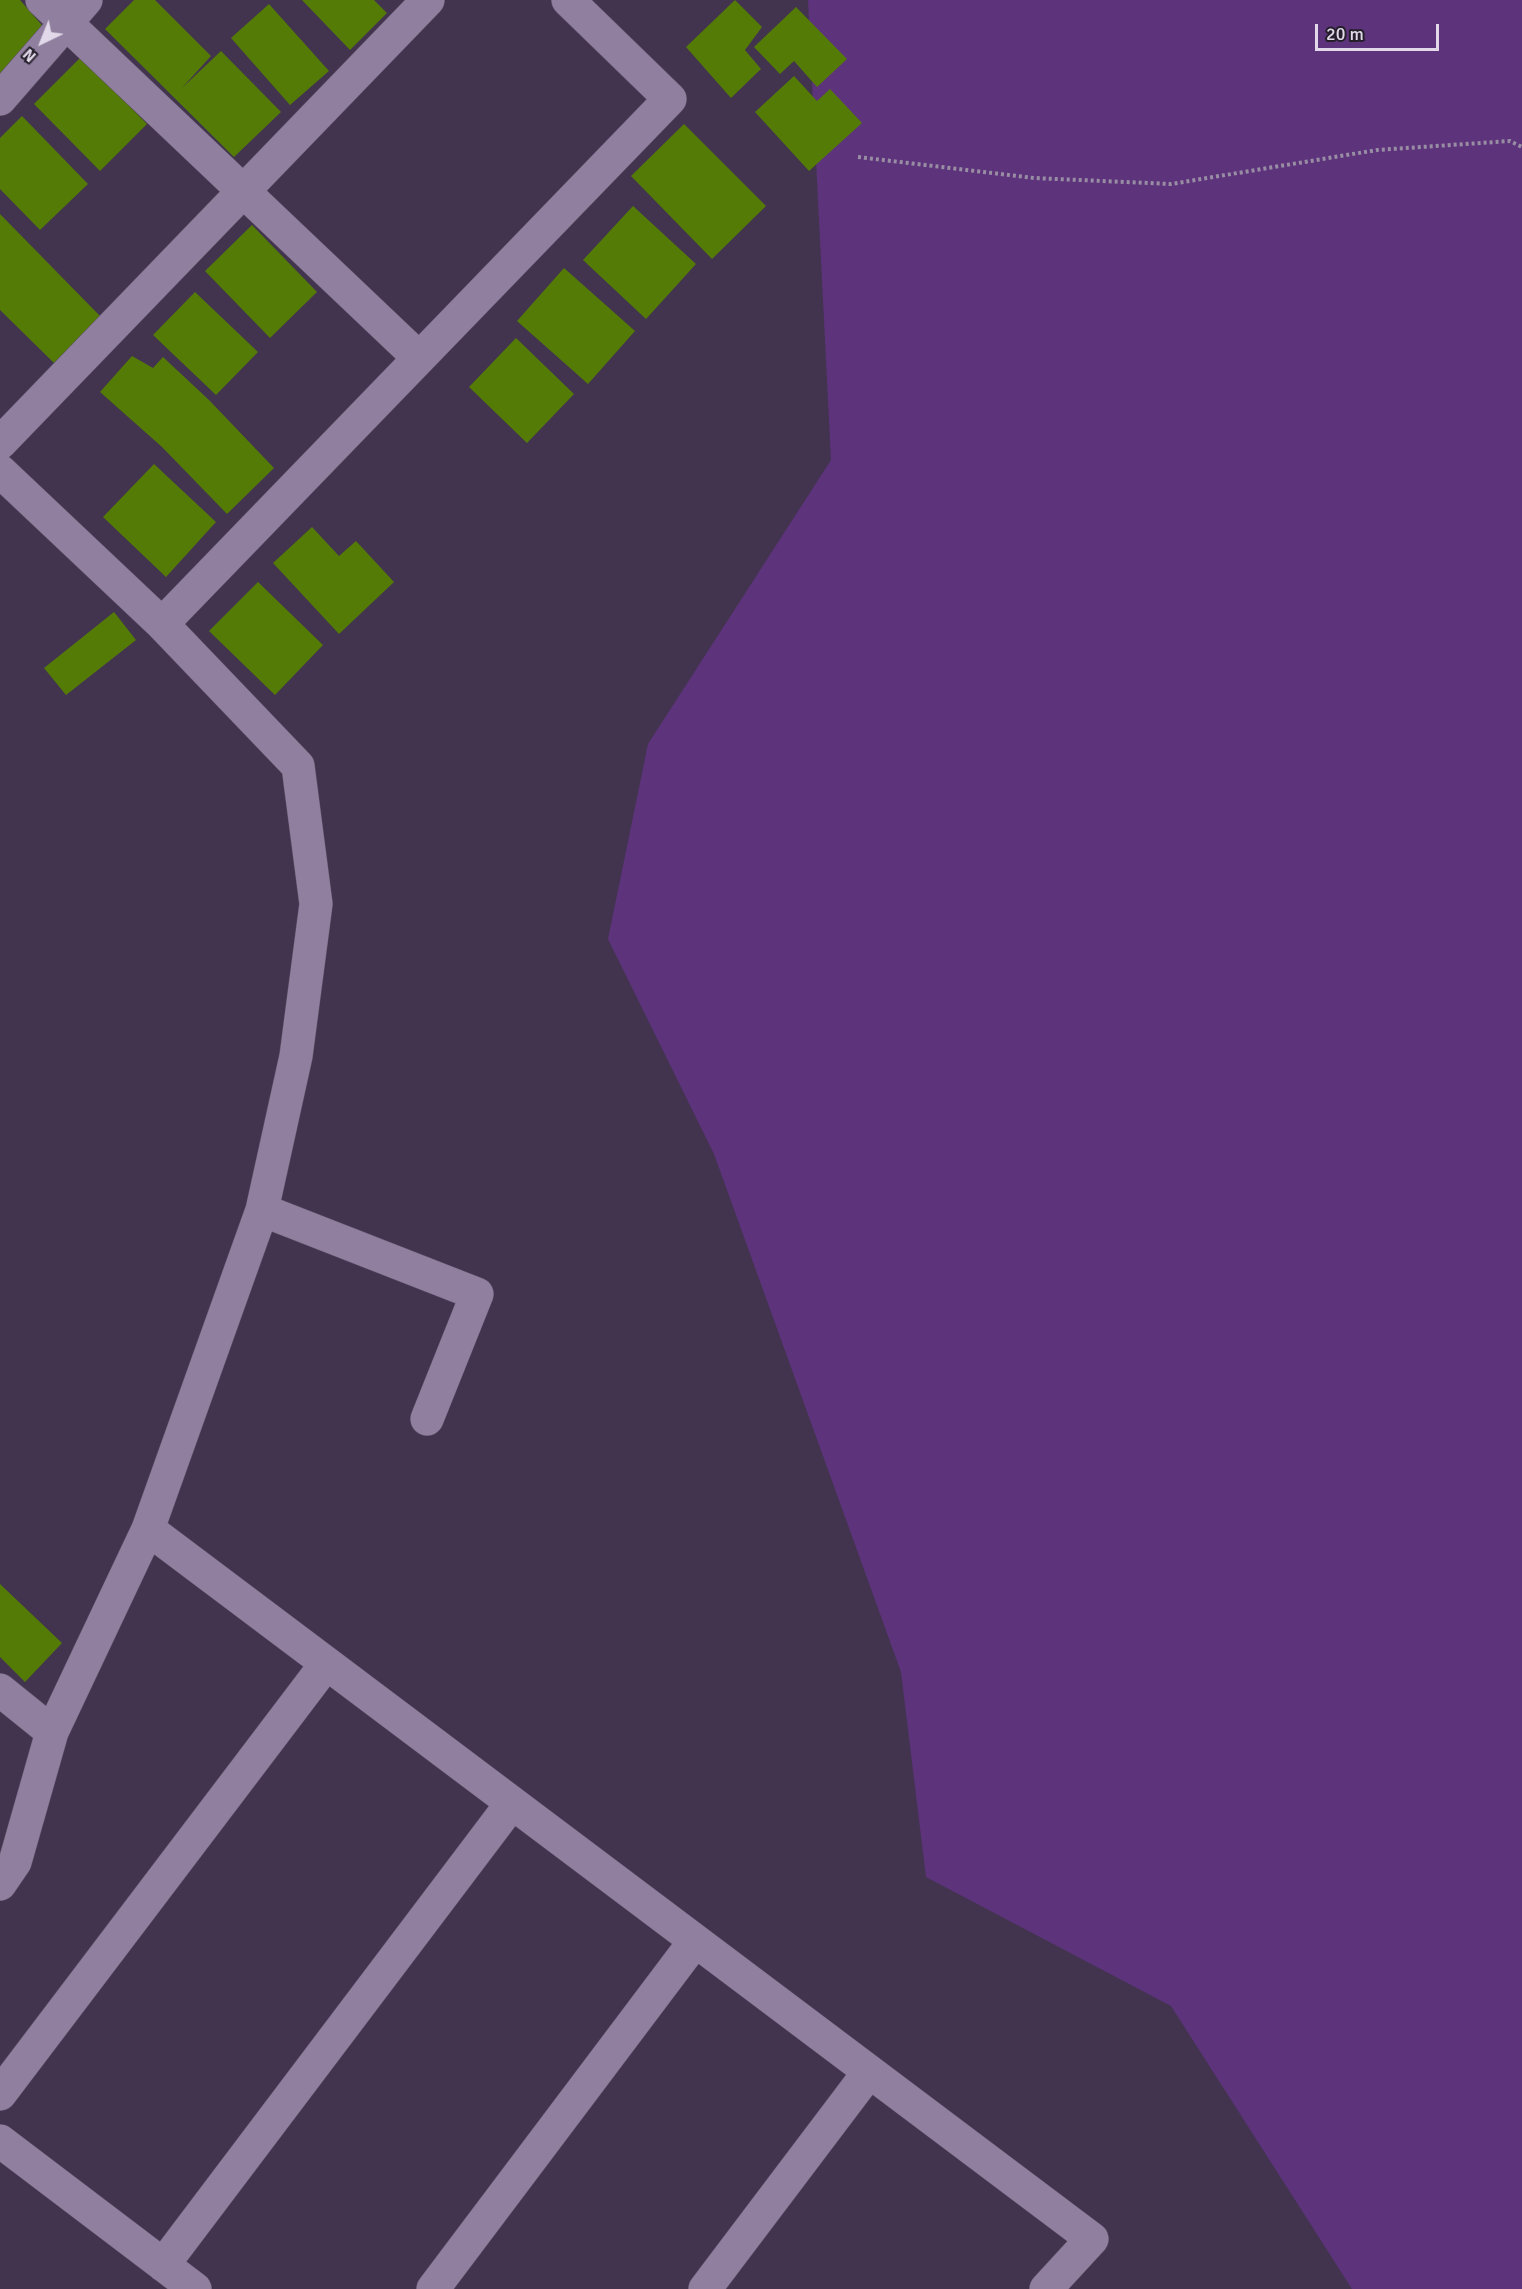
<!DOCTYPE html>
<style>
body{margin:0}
#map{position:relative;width:1522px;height:2289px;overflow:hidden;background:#42344f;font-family:Signika,sans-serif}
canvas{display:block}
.north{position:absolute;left:12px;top:12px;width:60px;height:60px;-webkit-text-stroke:4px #251f2b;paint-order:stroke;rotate:223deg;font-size:16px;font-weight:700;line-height:24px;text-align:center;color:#e1d9ea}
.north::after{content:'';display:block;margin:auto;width:21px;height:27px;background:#e1d9ea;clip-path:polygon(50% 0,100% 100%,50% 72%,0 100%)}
.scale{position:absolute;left:1315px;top:24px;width:124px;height:27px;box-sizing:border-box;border:3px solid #e1d9ea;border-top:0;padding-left:8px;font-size:18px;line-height:21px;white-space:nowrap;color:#e1d9ea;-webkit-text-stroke:4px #251f2b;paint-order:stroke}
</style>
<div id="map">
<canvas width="1522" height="2289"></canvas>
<div class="north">N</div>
<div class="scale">20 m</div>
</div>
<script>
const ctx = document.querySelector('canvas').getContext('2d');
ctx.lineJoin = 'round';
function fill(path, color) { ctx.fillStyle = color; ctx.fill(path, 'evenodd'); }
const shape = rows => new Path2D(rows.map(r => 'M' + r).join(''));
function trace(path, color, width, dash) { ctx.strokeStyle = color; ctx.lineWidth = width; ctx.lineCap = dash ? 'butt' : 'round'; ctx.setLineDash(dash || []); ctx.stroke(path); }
fill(shape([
 [808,0,1522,0,1522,2289,1352,2289,1171,2006,926,1877,901,1672,714,1154,608,939,648,744,831,460]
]), '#5d337c');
fill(shape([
 [0,0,20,0,47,31,0,77],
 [134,0,155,0,211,56,182,88,221,51,281,112,234,157,105,29],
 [302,0,374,0,387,13,350,50],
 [735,0,762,27,745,50,761,69,731,98,686,47],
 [269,4,329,71,290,105,231,38],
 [796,7,847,59,817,87,794,61,780,74,754,47],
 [81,57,147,124,100,171,34,104],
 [794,76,817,101,830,89,862,123,809,171,755,112],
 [22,116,88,184,40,230,0,189,0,138],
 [684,124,766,206,712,259,631,176],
 [633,206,696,264,646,319,583,260],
 [0,214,101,317,54,363,0,310],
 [252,225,317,292,270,338,205,271],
 [564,268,635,331,588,384,517,321],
 [195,292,258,352,216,395,153,335],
 [516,338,574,394,527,443,469,387],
 [132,356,153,368,163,357,209,400,274,468,227,514,162,447,100,392],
 [154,464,216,522,166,577,103,517],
 [312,527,339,556,356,541,394,582,339,634,273,563],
 [258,582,323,645,275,695,209,631],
 [114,612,136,640,66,695,44,668],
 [0,1584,62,1643,25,1682,0,1657]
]), '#547b05');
const street = shape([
 [42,0,419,358],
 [0,99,86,0],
 [0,443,428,0],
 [0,471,162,624,298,766,316,904,296,1056,262,1210,148,1529,52,1732,15,1862,0,1884],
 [162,624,670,99,568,0],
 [262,1210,477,1294,427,1419],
 [148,1529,1092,2239,1046,2289],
 [0,1690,52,1732],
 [0,2094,326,1664],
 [0,2141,195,2289],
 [163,2265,512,1803],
 [433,2289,695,1941],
 [705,2289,869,2072]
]);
trace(street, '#5d5067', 34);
trace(shape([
 [858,157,1034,178,1171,184,1377,150,1510,141,1522,147]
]), '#988da3', 4, [3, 3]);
trace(street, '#907f9f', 33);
</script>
